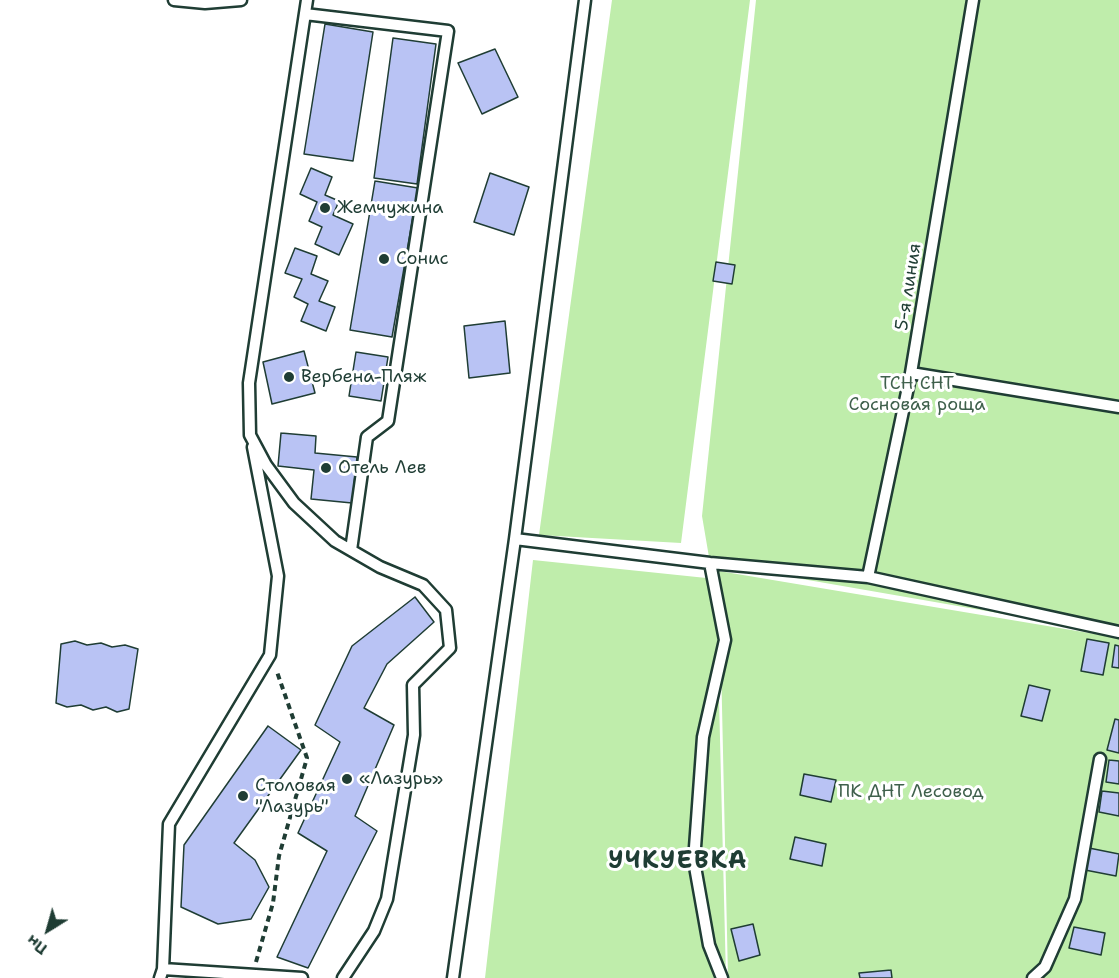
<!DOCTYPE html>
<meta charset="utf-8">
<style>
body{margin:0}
#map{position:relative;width:1119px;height:978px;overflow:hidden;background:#fff;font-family:"Shantell Sans",sans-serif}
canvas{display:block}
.north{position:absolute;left:18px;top:900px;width:60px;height:60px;-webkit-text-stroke:4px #fff;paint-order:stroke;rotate:217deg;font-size:16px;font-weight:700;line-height:24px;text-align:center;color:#1f3d34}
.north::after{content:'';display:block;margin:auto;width:21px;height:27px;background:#1f3d34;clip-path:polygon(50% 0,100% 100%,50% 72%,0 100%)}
</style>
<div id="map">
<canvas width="1119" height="978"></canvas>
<div class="north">Пн</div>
</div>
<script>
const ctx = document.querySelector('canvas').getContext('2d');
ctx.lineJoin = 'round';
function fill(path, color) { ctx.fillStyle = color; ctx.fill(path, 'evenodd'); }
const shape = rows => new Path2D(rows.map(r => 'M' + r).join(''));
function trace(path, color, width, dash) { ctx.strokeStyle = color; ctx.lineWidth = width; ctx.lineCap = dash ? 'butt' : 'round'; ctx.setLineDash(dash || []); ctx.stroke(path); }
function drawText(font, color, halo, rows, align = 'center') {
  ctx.font = font + ' "Shantell Sans",sans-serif'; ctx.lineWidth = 6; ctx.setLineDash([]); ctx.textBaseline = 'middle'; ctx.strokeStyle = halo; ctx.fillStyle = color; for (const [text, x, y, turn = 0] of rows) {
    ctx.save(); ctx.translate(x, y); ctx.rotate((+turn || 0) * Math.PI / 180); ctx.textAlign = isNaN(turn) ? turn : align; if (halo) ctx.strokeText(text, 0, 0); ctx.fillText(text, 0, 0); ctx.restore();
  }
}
fill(shape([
 [612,0,750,0,681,543,539,535],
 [756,0,1119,0,1119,634,710,563,702,516],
 [533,560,716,579,726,978,485,978],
 [719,571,1119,638,1119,978,728,978]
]), '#bfedab');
const building = shape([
 [325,24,373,32,353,161,304,154,325,24],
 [393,38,436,44,417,184,374,178,393,38],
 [495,49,518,97,482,114,458,63,495,49],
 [311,168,332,177,325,195,339,201,333,215,353,224,339,255,315,244,322,227,309,221,317,202,300,194,311,168],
 [490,173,529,187,514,235,474,222,490,173],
 [375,181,418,188,392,337,350,330,375,181],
 [295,248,317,256,311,274,328,281,319,301,335,307,326,331,301,321,308,304,294,297,302,279,285,273,295,248],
 [716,262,735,265,732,284,713,281,716,262],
 [505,321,510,373,469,378,464,326,505,321],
 [304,351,315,393,272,404,263,362,304,351],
 [356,352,388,357,381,401,349,396,356,352],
 [281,433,316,436,315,453,357,457,352,503,311,499,314,470,278,466,281,433],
 [415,597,434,622,387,664,364,708,394,725,355,816,377,831,308,968,277,957,327,851,298,833,340,742,315,725,352,646,415,597],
 [1087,639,1109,643,1103,675,1081,671,1087,639],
 [75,641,87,645,101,643,112,647,125,645,138,649,129,709,117,712,106,707,93,710,81,705,67,707,56,703,61,644,75,641],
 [1115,645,1119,646,1119,668,1112,667,1115,645],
 [1029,685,1050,690,1042,721,1021,716,1029,685],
 [1115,719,1119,720,1119,753,1107,750,1115,719],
 [268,726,301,750,234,843,255,860,269,887,251,919,218,924,181,907,184,845,268,726],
 [1109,760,1119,761,1119,784,1106,782,1109,760],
 [804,774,836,780,831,802,800,795,804,774],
 [1102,791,1119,793,1119,816,1099,812,1102,791],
 [795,837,826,844,822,866,790,859,795,837],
 [1089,848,1119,854,1116,876,1085,870,1089,848],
 [753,924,760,955,739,961,731,929,753,924],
 [1074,927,1105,933,1101,955,1069,948,1074,927],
 [891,970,892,978,860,978,859,973,891,970]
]);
fill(building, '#b9c3f4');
trace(building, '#1f3d34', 1.5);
const lane = shape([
 [174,0,205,3,241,0],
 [307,0,249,383,250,435,266,465,294,503,335,541,380,567,423,585,446,610,450,648,413,685,414,735,387,899,374,931,343,978],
 [305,14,448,31,388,421,367,437,351,550],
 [911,373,1119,407],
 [515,539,710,563,868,577,1119,632],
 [710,563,725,640,703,737,694,861,709,945,722,978],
 [868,577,911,373,973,0],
 [163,969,169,824,270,655,278,576,253,447],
 [160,978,163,969,302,978],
 [453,978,515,539,585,0],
 [1033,978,1045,967,1075,899,1100,759]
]);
trace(lane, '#1f3d34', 15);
trace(shape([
 [256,962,273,903,279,856,307,758,277,672]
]), '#1f3d34', 4, [6, 4.5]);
trace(lane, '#fff', 10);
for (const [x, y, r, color] of [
 [325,208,6,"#1f3d34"],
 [384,259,6,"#1f3d34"],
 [289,377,6,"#1f3d34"],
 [326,468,6,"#1f3d34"],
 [347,779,6,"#1f3d34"],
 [243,796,6,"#1f3d34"]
]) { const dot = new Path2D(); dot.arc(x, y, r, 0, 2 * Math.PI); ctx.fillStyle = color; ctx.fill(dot); trace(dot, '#fff', 2); }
drawText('18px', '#1f3d34', '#fff', [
 ["Жемчужина",337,208],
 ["Сонис",396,259],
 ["Вербена-Пляж",301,377],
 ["Отель Лев",338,468],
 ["«Лазурь»",359,779],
 ["Столовая",255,786],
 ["\"Лазурь\"",255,807]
], 'left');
drawText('18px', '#1f3d34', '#fff', [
 ["5-я линия",909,287,-81]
]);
drawText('18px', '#3f604c', '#fff', [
 ["ТСН СНТ",917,384],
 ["Сосновая роща",917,405],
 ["ПК ДНТ Лесовод",911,792]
]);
ctx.letterSpacing = '1.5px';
drawText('bold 24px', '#1f3d34', '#fff', [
 ["УЧКУЕВКА",678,862]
]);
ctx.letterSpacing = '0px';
</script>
